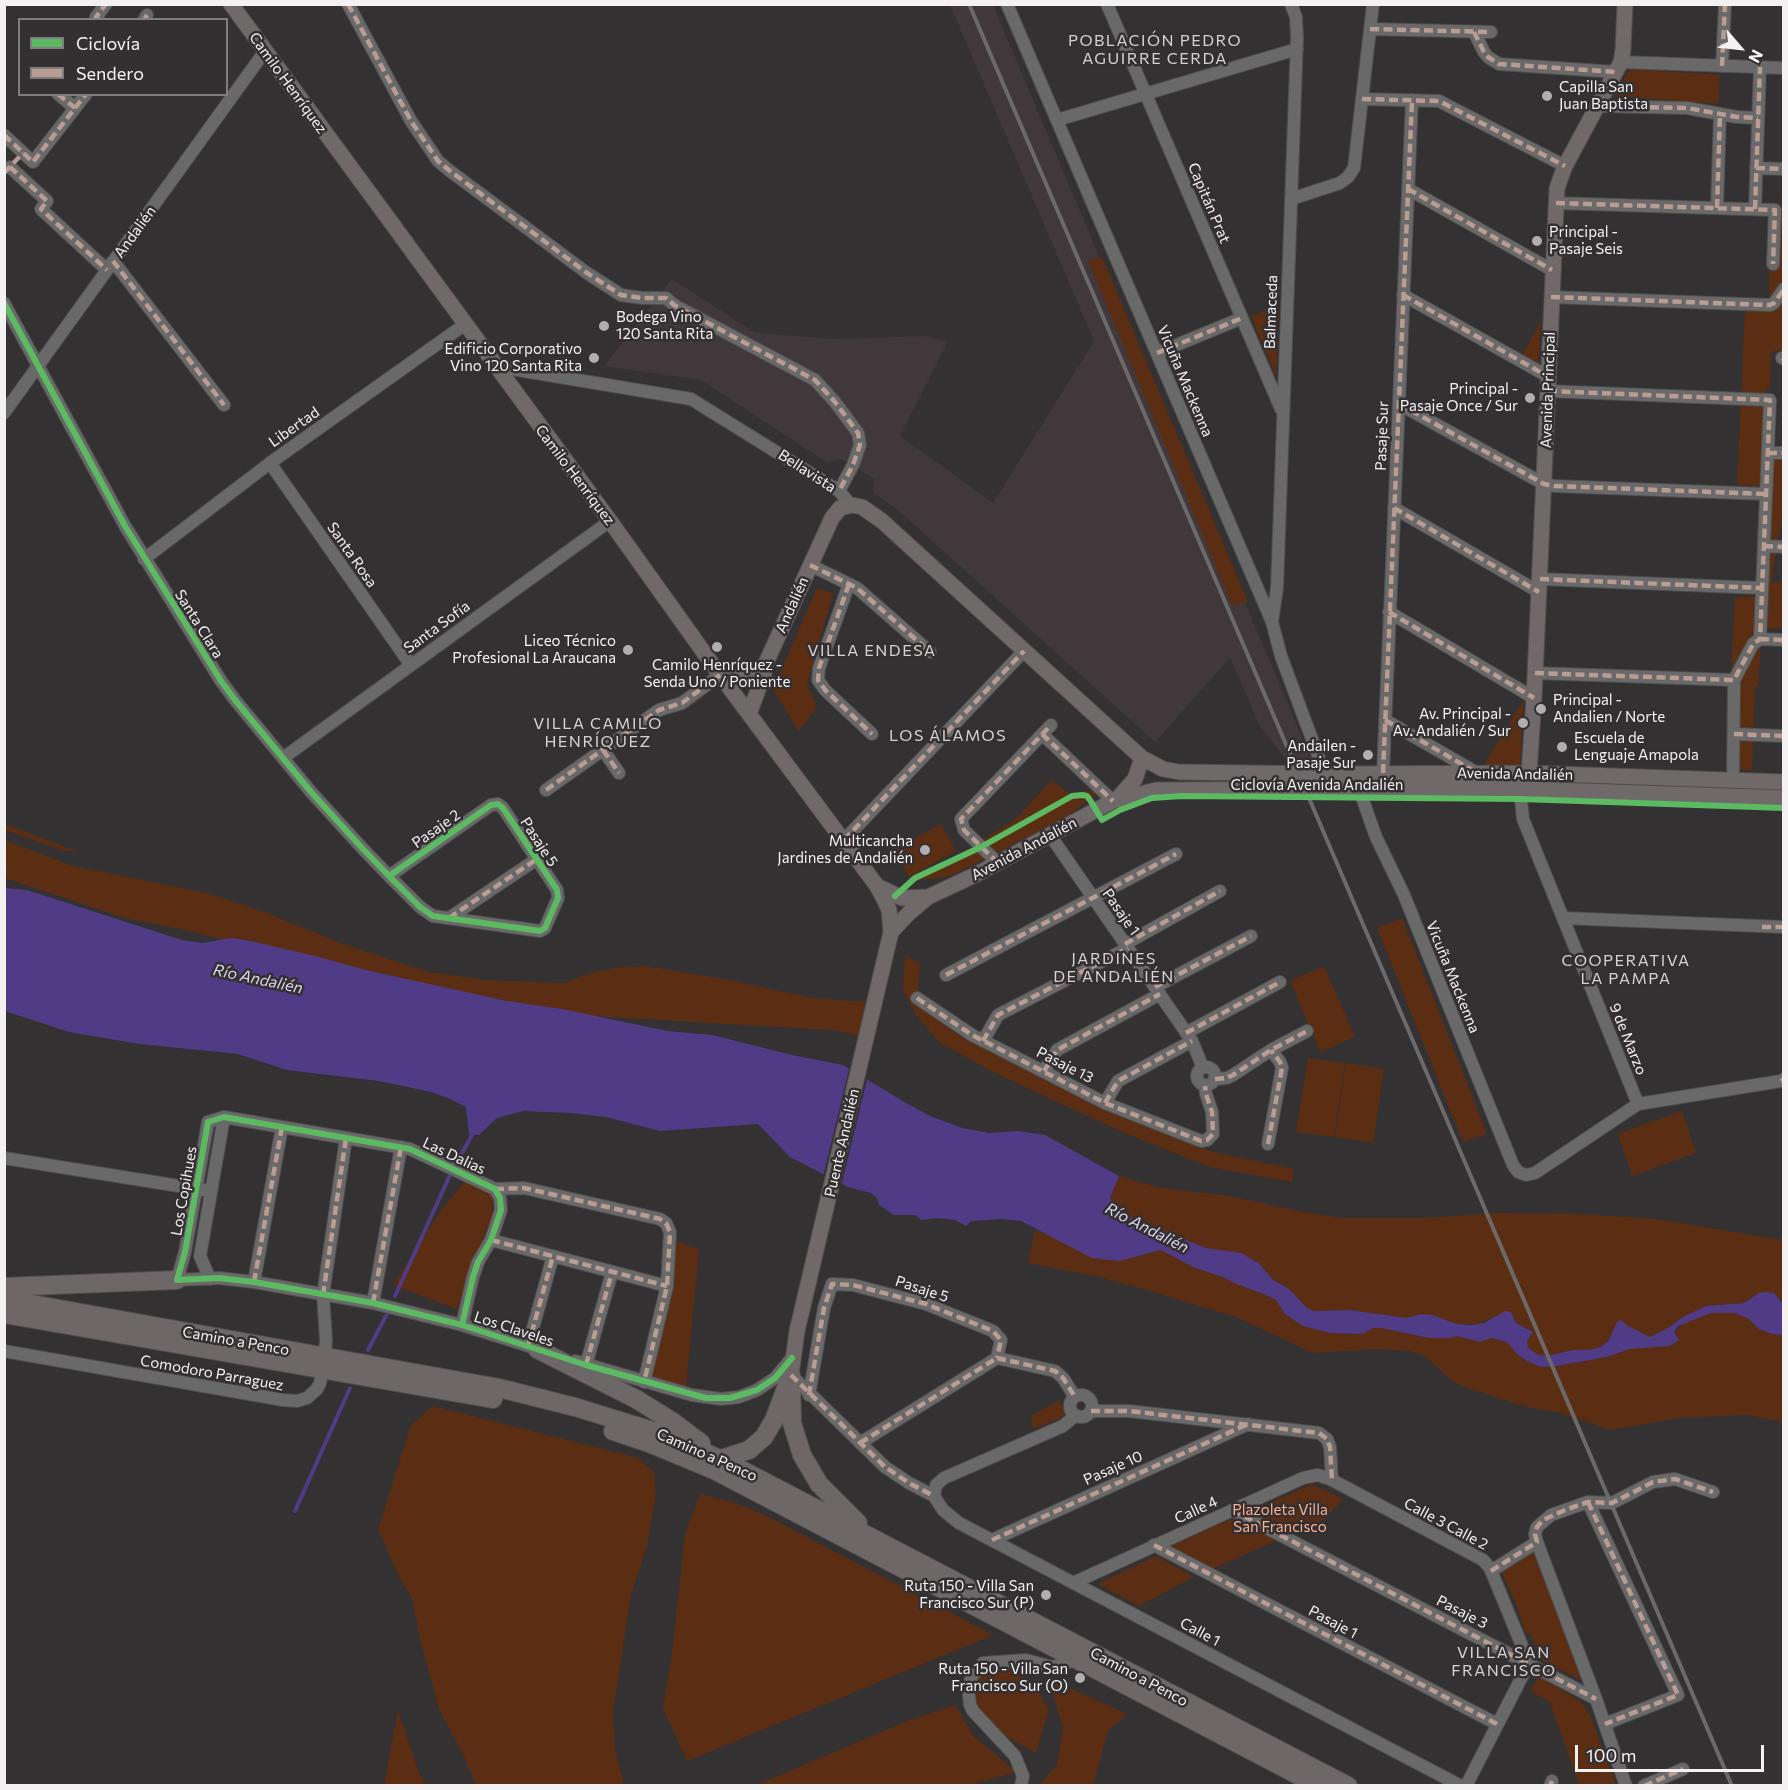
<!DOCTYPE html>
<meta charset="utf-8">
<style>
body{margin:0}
#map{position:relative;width:1788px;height:1790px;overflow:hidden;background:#333132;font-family:Commissioner,sans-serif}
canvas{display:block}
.frame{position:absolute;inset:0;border:6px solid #f3f1f2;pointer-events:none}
.legend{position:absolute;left:18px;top:18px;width:210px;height:78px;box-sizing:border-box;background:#343032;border:2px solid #807d7f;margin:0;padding:8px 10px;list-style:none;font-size:18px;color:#f3f1f2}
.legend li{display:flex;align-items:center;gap:12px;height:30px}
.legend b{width:30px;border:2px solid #807d7f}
.north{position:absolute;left:1710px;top:18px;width:60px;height:60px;-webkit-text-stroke:4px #343032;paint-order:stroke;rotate:118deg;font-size:16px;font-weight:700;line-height:24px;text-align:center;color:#f3f1f2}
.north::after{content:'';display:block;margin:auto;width:21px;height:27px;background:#f3f1f2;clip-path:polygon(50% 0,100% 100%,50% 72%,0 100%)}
.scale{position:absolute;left:1575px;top:1745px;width:189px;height:27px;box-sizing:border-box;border:3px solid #f3f1f2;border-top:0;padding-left:8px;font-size:18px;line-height:21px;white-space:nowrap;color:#f3f1f2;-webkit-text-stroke:4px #343032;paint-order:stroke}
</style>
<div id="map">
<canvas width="1788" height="1790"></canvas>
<div class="frame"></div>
<ul class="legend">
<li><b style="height:8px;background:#5cba63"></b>Ciclovía</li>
<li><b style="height:8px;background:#b99d93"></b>Sendero</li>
</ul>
<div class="north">N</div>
<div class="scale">100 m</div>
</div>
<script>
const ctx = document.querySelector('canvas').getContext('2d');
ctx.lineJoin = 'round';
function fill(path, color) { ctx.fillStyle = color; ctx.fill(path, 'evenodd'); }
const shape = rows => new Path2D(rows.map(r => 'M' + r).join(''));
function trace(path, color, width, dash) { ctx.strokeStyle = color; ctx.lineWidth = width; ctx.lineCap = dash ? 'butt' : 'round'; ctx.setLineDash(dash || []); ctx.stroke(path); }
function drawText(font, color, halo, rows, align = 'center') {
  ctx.font = font + ' Commissioner,sans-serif'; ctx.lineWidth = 5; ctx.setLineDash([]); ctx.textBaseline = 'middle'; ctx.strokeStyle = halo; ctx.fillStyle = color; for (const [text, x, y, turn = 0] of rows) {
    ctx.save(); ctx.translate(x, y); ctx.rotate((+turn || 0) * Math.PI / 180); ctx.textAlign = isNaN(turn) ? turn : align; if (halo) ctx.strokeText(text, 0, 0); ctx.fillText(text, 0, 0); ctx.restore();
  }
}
fill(shape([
 [950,5,993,5,1312,761,1285,758,1260,726,1230,658,1155,742,898,510,873,492,874,479,840,458,828,463,701,380,604,366,672,279,755,333,836,339,926,336,948,341,900,436,993,503,1094,341]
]), '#41383b');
fill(shape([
 [1630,69,1720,75,1718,104,1614,96],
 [1783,174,1783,351,1771,351,1770,388,1766,388,1763,460,1783,461,1783,511,1771,582,1783,583,1783,628,1762,629,1758,686,1755,687,1752,771,1739,769,1740,662,1731,674,1735,597,1758,597,1760,486,1737,485,1745,310,1769,309,1770,216,1780,215],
 [1102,257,1248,602,1232,605,1088,261],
 [1279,306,1276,377,1251,316],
 [1541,320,1538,367,1522,357],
 [817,588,833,593,807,684,817,707,799,731,773,690],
 [1524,699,1520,767,1482,768],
 [1051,780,1072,796,1092,790,1096,795,1064,818,951,876,924,880,922,878,1016,819],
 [4,824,5,824,79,852,61,850,5,830],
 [941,824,956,851,909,877,894,849],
 [4,840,73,866,211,894,264,912,351,947,429,972,485,980,564,983,591,973,615,968,645,966,724,979,813,998,865,1002,861,1038,849,1033,831,1030,609,1017,548,1012,290,957,186,930,125,918,5,878],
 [1402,918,1487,1134,1463,1142,1377,928],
 [905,955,920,964,918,989,925,1010,961,1037,1171,1129,1209,1151,1294,1169,1292,1182,1210,1167,1122,1132,997,1074,939,1042,917,1016,903,991],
 [1324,966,1355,1037,1320,1052,1290,981],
 [1308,1058,1345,1063,1334,1137,1296,1132],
 [1346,1063,1384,1069,1373,1143,1335,1137],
 [1682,1111,1696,1153,1632,1176,1618,1134],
 [469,1176,495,1189,491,1204,493,1212,457,1309,393,1285,439,1213],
 [1119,1176,1161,1188,1229,1196,1303,1212,1341,1218,1422,1218,1501,1213,1580,1214,1656,1219,1783,1240,1783,1304,1779,1298,1755,1295,1744,1303,1706,1306,1683,1317,1668,1328,1650,1337,1617,1322,1609,1340,1601,1347,1590,1350,1573,1350,1546,1356,1539,1355,1528,1348,1527,1341,1531,1336,1531,1330,1516,1323,1514,1317,1497,1315,1479,1324,1457,1324,1432,1315,1421,1314,1406,1318,1350,1310,1320,1312,1307,1308,1288,1288,1273,1280,1259,1263,1241,1253,1206,1249,1124,1215,1110,1198],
 [1035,1230,1119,1261,1161,1250,1193,1267,1225,1278,1239,1285,1264,1294,1276,1300,1285,1314,1303,1326,1330,1333,1363,1334,1373,1328,1381,1328,1429,1338,1449,1338,1457,1336,1480,1342,1491,1338,1507,1342,1517,1354,1527,1361,1541,1367,1551,1367,1607,1357,1630,1349,1660,1346,1679,1340,1674,1332,1684,1323,1711,1313,1735,1313,1749,1319,1759,1329,1772,1334,1783,1335,1783,1422,1747,1415,1679,1418,1611,1430,1558,1412,1530,1408,1456,1384,1425,1356,1410,1351,1377,1349,1313,1353,1236,1317,1147,1290,1095,1276,1028,1263],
 [676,1241,699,1249,686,1387,651,1377,670,1295],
 [1060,1400,1065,1416,1033,1429,1031,1416],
 [433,1406,638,1458,654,1472,656,1496,647,1545,631,1595,613,1711,615,1749,623,1781,622,1785,476,1785,463,1754,439,1709,420,1639,412,1598,397,1573,378,1529,411,1425],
 [1312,1484,1343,1499,1325,1519,1210,1570,1168,1547],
 [700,1494,732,1502,765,1515,993,1635,687,1761,663,1708,672,1654,685,1534],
 [1541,1546,1585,1682,1542,1661,1530,1633,1526,1634,1515,1601,1500,1568],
 [1156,1556,1194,1577,1139,1606,1098,1584],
 [1003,1664,1032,1681,1049,1709,1036,1753,1007,1737,979,1716,967,1681],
 [1539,1676,1581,1702,1591,1717,1616,1785,1579,1785,1550,1702,1530,1691],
 [1048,1678,1127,1714,1108,1731,1093,1785,1040,1785,1057,1765,1063,1728],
 [955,1705,974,1737,1017,1772,969,1785,754,1786,910,1720],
 [398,1710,419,1773,426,1785,384,1785]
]), '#5b2e14');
fill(shape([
 [5,888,27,890,182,940,203,943,230,938,246,940,315,956,370,971,507,1001,562,1009,668,1031,712,1035,792,1055,843,1065,906,1103,930,1116,962,1128,989,1133,1018,1131,1045,1135,1119,1176,1110,1198,1125,1215,1206,1248,1241,1253,1259,1263,1273,1280,1288,1288,1307,1308,1314,1311,1350,1310,1406,1318,1421,1314,1432,1315,1457,1324,1471,1325,1484,1323,1505,1311,1511,1312,1516,1323,1533,1332,1527,1341,1528,1348,1539,1355,1547,1356,1573,1350,1590,1350,1601,1347,1609,1340,1617,1322,1621,1320,1628,1326,1650,1337,1668,1328,1683,1317,1706,1306,1744,1303,1759,1293,1765,1292,1774,1293,1783,1304,1783,1335,1772,1334,1759,1329,1749,1319,1735,1313,1711,1313,1678,1326,1674,1332,1679,1340,1670,1346,1630,1349,1607,1357,1551,1367,1541,1367,1527,1361,1517,1354,1507,1342,1491,1338,1480,1342,1457,1336,1449,1338,1429,1338,1381,1328,1373,1328,1363,1334,1330,1333,1303,1326,1285,1314,1276,1300,1264,1294,1239,1285,1225,1278,1193,1267,1161,1250,1119,1261,1092,1258,1021,1221,1001,1219,971,1221,966,1226,955,1220,938,1218,921,1220,915,1215,894,1215,879,1205,877,1198,871,1193,848,1187,790,1157,758,1124,660,1131,606,1117,571,1113,523,1111,497,1118,479,1135,469,1134,466,1107,450,1099,431,1092,379,1081,287,1070,238,1054,140,1044,69,1032,5,1011]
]), '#503c86');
fill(shape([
 [850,1065,868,1076,841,1187,823,1177]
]), '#333132');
trace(shape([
 [458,1160,475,1130],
 [395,1296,450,1175],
 [368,1350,387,1314],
 [295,1511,350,1388]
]), '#503c86', 4);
const minor = shape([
 [348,4,411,121,438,161,450,171,587,273,621,295,642,298,666,298,674,305,815,380,835,402,858,433,860,445,853,465,839,491],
 [1007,4,1272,622,1281,656,1325,774],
 [1107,4,1281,409],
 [99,20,96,17,106,4],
 [144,20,147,15],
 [1370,29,1491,32],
 [1474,32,1484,52,1488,57,1499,64,1616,72],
 [1621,62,1784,68],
 [1722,66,1725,4],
 [58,94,75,108],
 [1362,99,1439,101,1565,166],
 [1596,106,1687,108,1737,117,1758,118],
 [1057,120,1297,49],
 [4,135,33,162,86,94],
 [10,167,47,201,41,209,107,270],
 [1756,168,1784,169],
 [1408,189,1552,270],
 [1291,199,1340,183,1348,177,1354,168,1373,4],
 [1556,203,1775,210,1773,264],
 [1717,208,1720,114],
 [1755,209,1760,67],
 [113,261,224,405],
 [1403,295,1549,377],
 [1551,297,1770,305,1774,303,1784,289],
 [4,303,125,526,221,681,235,700,311,792,363,849,389,876,420,907,433,916,540,931,545,928,558,898,557,890,503,808,498,804,491,805,389,876],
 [1157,353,1242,318],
 [1782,358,1784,359],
 [494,366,691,399,839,491,846,499,848,505],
 [1548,391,1770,400,1760,639],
 [1399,404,1544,484,1554,486,1766,494],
 [4,413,265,51],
 [1768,453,1784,453],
 [270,463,410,664],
 [1394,508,1539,592],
 [1764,546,1784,547],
 [144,559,270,463,464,325],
 [810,565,857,588,930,652],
 [1540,579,1762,588],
 [849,584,819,668,818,680,825,690,872,734],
 [1389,612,1534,698],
 [1272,622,1277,588,1297,38,1296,17,1291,4],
 [1760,639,1784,640],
 [1535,673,1734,680],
 [1385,720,1479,774],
 [1042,734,1113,801],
 [1734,734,1784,736],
 [603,750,619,773],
 [283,758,610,521],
 [1383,773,1412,100],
 [1733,780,1734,680,1753,644,1760,639],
 [1359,789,1376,837,1404,895,1513,1165,1518,1172,1526,1175,1535,1173,1638,1104,1523,819,1520,789],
 [546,790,659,710,682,703,720,675],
 [1050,835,1192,1041,1203,1068],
 [844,840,1024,651],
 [998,863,964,830,961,819,1051,725],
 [449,918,537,859],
 [1563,918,1784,927],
 [1125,944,1220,891],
 [946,975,1176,854],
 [1155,987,1251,936],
 [917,998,972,1035,1105,1103,1201,1141,1207,1140,1213,1134,1212,1112,1206,1094,1205,1086],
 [1186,1033,1280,982],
 [983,1041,998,1015,1128,948],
 '1197 1076a9 9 0 1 1 18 0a9 9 0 1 1-18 0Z',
 [1044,1071,1057,1050,1160,994],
 [1215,1079,1227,1078,1233,1075,1271,1050,1307,1031],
 [1105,1103,1118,1081,1192,1041],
 [1638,1104,1781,1081,1784,1079],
 [1268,1144,1282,1068,1280,1062,1271,1050],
 [4,1158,210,1191],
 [495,1189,524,1188,660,1219,666,1223,670,1232,667,1286,644,1382],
 [491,1240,667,1286],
 [210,1279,200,1256,224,1117],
 [254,1282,282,1127],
 [373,1303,401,1147],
 [462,1325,473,1277,478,1262,491,1240,501,1210,500,1198,495,1189,410,1149,224,1117,208,1122,185,1252,177,1280,219,1278,254,1282,373,1303,462,1325,545,1351],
 [528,1346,553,1256],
 [4,1351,283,1400,297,1401,307,1398,317,1389,320,1383,325,1357,326,1339,323,1295,346,1138],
 [997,1358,1055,1371,1063,1378,1075,1397],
 [575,1361,692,1395,721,1399,739,1397,757,1390,775,1378,792,1358],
 [586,1365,612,1272],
 [791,1375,885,1467,909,1483,934,1496],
 [809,1395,824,1308,832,1284,853,1285,926,1304,993,1331,1001,1340,997,1358],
 '1070 1406a11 11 0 1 1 22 0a11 11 0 1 1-22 0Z',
 [1091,1411,1129,1411,1319,1433,1327,1439,1330,1447,1332,1480],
 [860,1443,997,1358],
 [934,1496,943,1510,959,1523,1461,1786],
 [934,1496,936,1485,944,1478,1063,1426,1076,1415],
 [1588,1502,1678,1695,1605,1724],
 [1232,1510,1596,1699],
 [992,1540,1248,1424],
 [1154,1545,1497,1724],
 [1491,1571,1537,1542],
 [1073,1583,1303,1478,1318,1475,1332,1480,1483,1560,1490,1568,1527,1658,1528,1665,1466,1786],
 [1021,1786,1023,1776,1015,1756,973,1711,970,1705,968,1688,972,1676,983,1663,1026,1660,1052,1667,1067,1663,1076,1658],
 [1550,1786,1552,1781],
 [1626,1786,1596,1699,1537,1542,1535,1534,1537,1527,1551,1515,1588,1502,1612,1503,1653,1482,1675,1479,1713,1492],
 [1644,1786,1683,1769]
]);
const major = shape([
 [231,4,610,521,720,675,877,886,885,901,889,910,891,932,797,1331,791,1375],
 [720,675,744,677,751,674,765,665],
 [749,714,764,674,765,665,832,518,840,508,852,505,862,507,882,521,1142,758,1163,769,1179,772,1325,774,1529,773,1784,782],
 [1524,781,1529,773,1534,698,1557,188,1565,166,1621,62,1623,50,1625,4],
 [1118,798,1135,779,1142,758],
 [877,886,902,898,928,897,975,875,1113,801,1156,790,1494,788,1784,798],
 [891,932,909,913,928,897]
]);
const highway = shape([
 [4,1287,177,1280],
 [4,1299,499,1388,575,1407,656,1432,696,1448,740,1469,1348,1786],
 [4,1314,493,1399],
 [537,1349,636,1399,673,1422,701,1443],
 [791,1375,792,1423,802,1455,819,1484,858,1523],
 [613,1431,649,1443,714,1470,1319,1786],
 [721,1459,749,1450,764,1437,774,1420,788,1383]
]);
trace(minor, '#4f4d4e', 14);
trace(major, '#4f4d4e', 17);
trace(highway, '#4f4d4e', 20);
trace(minor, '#6a6969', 12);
trace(major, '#70696a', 15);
trace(highway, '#6e6768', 18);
trace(shape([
 [969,4,1732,1786]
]), '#6b696a', 4);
trace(shape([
 [348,4,411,121,438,161,450,171,587,273,621,295,642,298,666,298,674,305,815,380,835,402,858,433,860,445,853,465,839,491],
 [99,20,96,17,106,4],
 [144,20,147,15],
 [1370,29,1491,32],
 [1474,32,1484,52,1488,57,1499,64,1616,72],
 [1722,66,1725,4],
 [58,94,75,108],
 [1362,99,1439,101,1565,166],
 [1596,106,1687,108,1737,117,1758,118],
 [4,135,33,162,86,94],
 [10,167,47,201,41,209,107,270],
 [1756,168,1784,169],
 [4,173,23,153],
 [1408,189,1552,270],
 [1556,203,1775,210,1773,264],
 [1717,208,1720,114],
 [1755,209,1760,67],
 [113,261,224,405],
 [1403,295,1549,377],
 [1551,297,1770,305,1774,303,1784,289],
 [1157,353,1242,318],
 [1782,358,1784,359],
 [1548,391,1770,400,1760,639],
 [1399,404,1544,484,1554,486,1766,494],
 [1768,453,1784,453],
 [1394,508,1539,592],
 [1764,546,1784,547],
 [810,565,857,588,930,652],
 [1540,579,1762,588],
 [849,584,819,668,818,680,825,690,872,734],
 [1389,612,1534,698],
 [1760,639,1784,640],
 [1535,673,1734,680,1753,644,1760,639],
 [1385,720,1479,774],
 [1042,734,1113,801],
 [1734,734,1784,736],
 [603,750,619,773],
 [1383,773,1412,100],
 [546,790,659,710,682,703,720,675],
 [844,840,1024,651],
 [998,863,964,830,961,819,1051,725],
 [449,918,537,859],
 [1762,927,1784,927],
 [1125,944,1220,891],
 [946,975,1176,854],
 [1155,987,1251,936],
 [917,998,972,1035,1105,1103,1201,1141,1207,1140,1213,1134,1212,1112,1206,1094,1205,1086],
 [1186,1033,1280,982],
 [983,1041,998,1015,1128,948],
 [1044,1071,1057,1050,1160,994],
 [1215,1079,1227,1078,1233,1075,1271,1050,1307,1031],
 [1781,1081,1784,1079],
 [1105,1103,1118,1081,1192,1041],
 [1268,1144,1282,1068,1280,1062,1271,1050],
 [495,1189,524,1188,660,1219,666,1223,670,1232,667,1286,644,1382],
 [491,1240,667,1286],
 [254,1282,282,1127],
 [323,1295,346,1138],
 [373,1303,401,1147],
 [528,1346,553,1256],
 [997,1358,1055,1371,1063,1378,1075,1397],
 [586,1365,612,1272],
 [791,1375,885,1467,909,1483,934,1496],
 [809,1395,824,1308,832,1284,853,1285,926,1304,993,1331,1001,1340,997,1358],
 [1091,1411,1129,1411,1319,1433,1327,1439,1330,1447,1332,1480],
 [860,1443,997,1358],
 [1588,1502,1678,1695,1605,1724],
 [1232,1510,1596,1699],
 [992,1540,1248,1424],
 [1154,1545,1497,1724],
 [1491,1571,1537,1542,1535,1534,1537,1527,1543,1520,1565,1510,1588,1502,1612,1503,1653,1482,1675,1479,1713,1492],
 [1550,1786,1552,1781],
 [1644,1786,1683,1769]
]), '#b99d93', 4.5, [9, 4.5]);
trace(shape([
 [4,303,125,526,221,681,235,700,311,792,363,849,389,876,420,907,433,916,540,931,545,928,558,898,557,890,503,808,498,804,491,805,389,876],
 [895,896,915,878,981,847,1072,796,1082,795,1087,796,1090,800,1102,820,1120,810,1152,798,1182,796,1520,799,1784,808],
 [462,1325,473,1277,478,1262,491,1240,501,1210,500,1198,495,1189,410,1149,224,1117,208,1122,185,1252,177,1280,219,1278,254,1282,373,1303,462,1325,586,1365,706,1398,730,1398,757,1390,775,1378,792,1358]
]), '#5cba63', 6);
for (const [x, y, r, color] of [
 [1547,96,6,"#b0aeaf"],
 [1537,241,6,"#b0aeaf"],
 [604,326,6,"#b0aeaf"],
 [594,358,6,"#b0aeaf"],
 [1530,398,6,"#b0aeaf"],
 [717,647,6,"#b0aeaf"],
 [628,650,6,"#b0aeaf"],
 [1541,709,6,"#b0aeaf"],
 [1523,723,6,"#b0aeaf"],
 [1562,747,6,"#b0aeaf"],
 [1368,755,6,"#b0aeaf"],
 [925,850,6,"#b0aeaf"],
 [1046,1595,6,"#b0aeaf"],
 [1080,1678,6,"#b0aeaf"]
]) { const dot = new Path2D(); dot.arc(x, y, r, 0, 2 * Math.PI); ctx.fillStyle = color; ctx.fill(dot); trace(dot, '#343032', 2); }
drawText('15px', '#f3f1f2', '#343032', [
 ["Camilo Henríquez",288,83,54],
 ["Capitán Prat",1209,203,67],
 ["Andalién",135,232,-54],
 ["Balmaceda",1271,312,-88],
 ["Vicuña Mackenna",1185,381,67],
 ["Avenida Principal",1548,390,-88],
 ["Libertad",294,427,-35],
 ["Pasaje Sur",1382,436,-88],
 ["Bellavista",807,471,33],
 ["Camilo Henríquez",575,475,53],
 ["Santa Rosa",352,555,55],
 ["Andalién",792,605,-66],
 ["Santa Clara",199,624,58],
 ["Santa Sofía",437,627,-36],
 ["Avenida Andalién",1515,774,1],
 ["Ciclovía Avenida Andalién",1317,785],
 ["Pasaje 2",436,829,-35],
 ["Pasaje 5",539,842,57],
 ["Avenida Andalién",1024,849,-28],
 ["Pasaje 1",1121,912,55],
 ["Vicuña Mackenna",1453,977,68],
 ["9 de Marzo",1628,1039,68],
 ["Pasaje 13",1065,1065,27],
 ["Puente Andalién",842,1143,-77],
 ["Las Dalias",454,1156,25],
 ["Los Copihues",184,1191,-80],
 ["Pasaje 5",922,1289,18],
 ["Los Claveles",514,1329,18],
 ["Camino a Penco",236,1341,10],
 ["Comodoro Parraguez",212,1373,10],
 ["Camino a Penco",707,1455,24],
 ["Pasaje 10",1113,1468,-24],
 ["Calle 4",1196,1510,-25],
 ["Calle 3 Calle 2",1446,1524,28],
 ["Pasaje 3",1462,1612,27],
 ["Pasaje 1",1333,1622,28],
 ["Calle 1",1200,1632,28],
 ["Camino a Penco",1139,1677,28]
]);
drawText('15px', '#f3f1f2', '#343032', [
 ["Capilla San",1559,87,"left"],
 ["Juan Baptista",1559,104,"left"],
 ["Principal -",1549,232,"left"],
 ["Pasaje Seis",1549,249,"left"],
 ["Bodega Vino",616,317,"left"],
 ["120 Santa Rita",616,334,"left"],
 ["Edificio Corporativo",582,349],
 ["Vino 120 Santa Rita",582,366],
 ["Principal -",1518,389],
 ["Pasaje Once / Sur",1518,406],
 ["Liceo Técnico",616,641],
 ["Profesional La Araucana",616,658],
 ["Camilo Henríquez -",717,665,"center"],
 ["Senda Uno / Poniente",717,682,"center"],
 ["Principal -",1553,700,"left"],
 ["Andalien / Norte",1553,717,"left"],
 ["Av. Principal -",1511,714],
 ["Av. Andalién / Sur",1511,731],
 ["Escuela de",1574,738,"left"],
 ["Lenguaje Amapola",1574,755,"left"],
 ["Andailen -",1356,746],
 ["Pasaje Sur",1356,763],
 ["Multicancha",913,841],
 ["Jardines de Andalién",913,858],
 ["Ruta 150 - Villa San",1034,1586],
 ["Francisco Sur (P)",1034,1603],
 ["Ruta 150 - Villa San",1068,1669],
 ["Francisco Sur (O)",1068,1686]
], 'right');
drawText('15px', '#f7b08e', '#343032', [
 ["Plazoleta Villa",1280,1510],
 ["San Francisco",1280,1527]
]);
ctx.letterSpacing = '1.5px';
drawText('16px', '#d6d1d3', '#343032', [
 ["POBLACIÓN PEDRO",1155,41],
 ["AGUIRRE CERDA",1155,59],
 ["VILLA ENDESA",872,651],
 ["VILLA CAMILO",598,724],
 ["HENRÍQUEZ",598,742],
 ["LOS ÁLAMOS",948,736],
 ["JARDINES",1114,959],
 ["DE ANDALIÉN",1114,977],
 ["COOPERATIVA",1626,961],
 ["LA PAMPA",1626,979],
 ["VILLA SAN",1504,1653],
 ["FRANCISCO",1504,1671]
]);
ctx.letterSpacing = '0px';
drawText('italic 16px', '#dbd7ee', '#343032', [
 ["Río Andalién",258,979,12],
 ["Río Andalién",1147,1228,27]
]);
</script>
